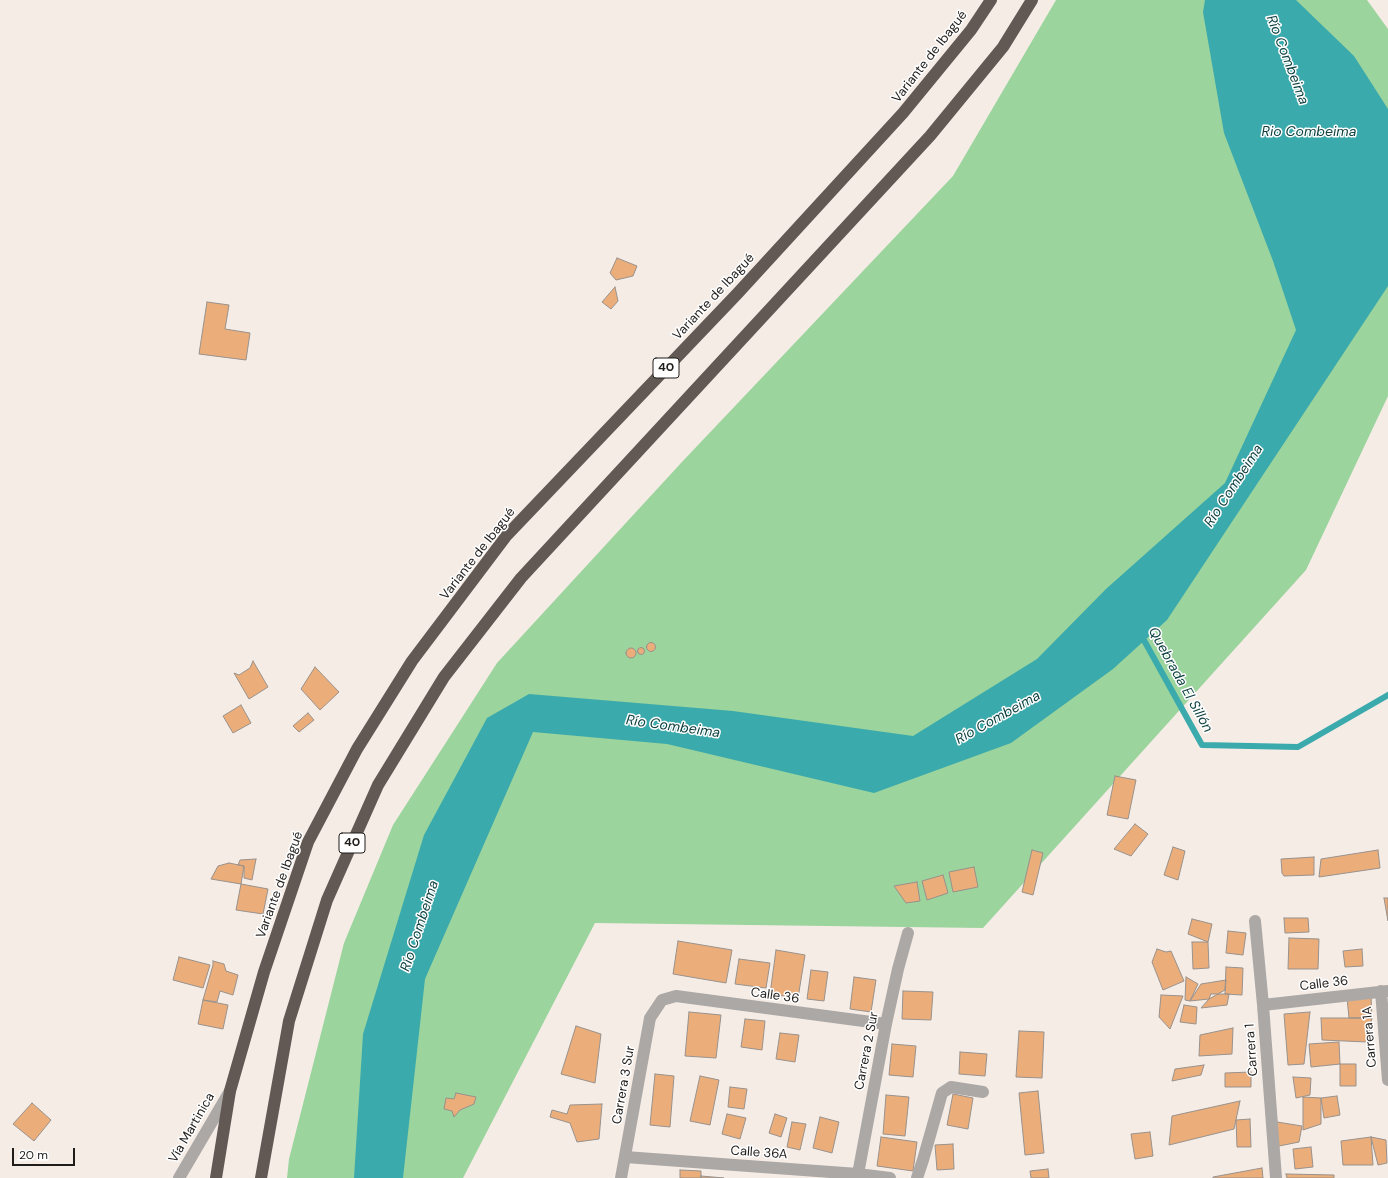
<!DOCTYPE html>
<meta charset="utf-8">
<style>
body{margin:0}
#map{position:relative;width:1388px;height:1178px;overflow:hidden;background:#f5ece6;font-family:"DM Sans",sans-serif}
canvas{display:block}
.scale{position:absolute;left:12px;top:1148px;width:63px;height:18px;box-sizing:border-box;border:2px solid #1f1c1a;border-top:0;padding-left:5px;font-size:12px;line-height:14px;white-space:nowrap;color:#1f1c1a;-webkit-text-stroke:3px #fff;paint-order:stroke}
</style>
<div id="map">
<canvas width="1388" height="1178"></canvas>
<div class="scale">20 m</div>
</div>
<script>
const ctx = document.querySelector('canvas').getContext('2d');
ctx.lineJoin = 'round';
function fill(path, color) { ctx.fillStyle = color; ctx.fill(path, 'evenodd'); }
const shape = rows => new Path2D(rows.map(r => 'M' + r).join(''));
function trace(path, color, width, dash) { ctx.strokeStyle = color; ctx.lineWidth = width; ctx.lineCap = dash ? 'butt' : 'round'; ctx.setLineDash(dash || []); ctx.stroke(path); }
function drawText(font, color, halo, rows, align = 'center') {
  ctx.font = font + ' "DM Sans",sans-serif'; ctx.lineWidth = 3; ctx.setLineDash([]); ctx.textBaseline = 'middle'; ctx.strokeStyle = halo; ctx.fillStyle = color; for (const [text, x, y, turn = 0] of rows) {
    ctx.save(); ctx.translate(x, y); ctx.rotate((+turn || 0) * Math.PI / 180); ctx.textAlign = isNaN(turn) ? turn : align; if (halo) ctx.strokeText(text, 0, 0); ctx.fillText(text, 0, 0); ctx.restore();
  }
}
fill(shape([
 [1056,0,1367,0,1388,29,1388,396,1306,570,983,928,595,923,463,1178,287,1178,289,1159,344,943,393,825,497,663,681,463,953,176]
]), '#9bd49d');
fill(shape([
 [1205,0,1296,0,1354,56,1388,109,1388,286,1167,620,1113,669,1011,743,874,793,667,744,533,732,425,979,403,1178,354,1178,363,1034,424,835,487,718,529,694,733,711,913,736,1037,659,1106,589,1225,483,1296,330,1273,261,1224,133,1203,12]
]), '#3baaac');
trace(shape([
 [1140,633,1202,745,1298,747,1388,695]
]), '#3baaac', 6);
const building = shape([
 [617,258,637,266,633,276,616,280,610,273,617,258],
 [615,287,618,301,611,309,602,302,615,287],
 [207,302,229,305,225,329,250,333,246,360,199,354,207,302],
 '646.5 647a4.5 4.5 0 1 1 9 0a4.5 4.5 0 1 1-9 0Z',
 '637.5 651a3.5 3.5 0 1 1 7 0a3.5 3.5 0 1 1-7 0Z',
 '626 653a5 5 0 1 1 10 0a5 5 0 1 1-10 0Z',
 [253,661,268,687,249,699,234,673,239,675,250,668,253,661],
 [315,667,339,692,320,710,301,689,315,667],
 [241,705,251,723,233,733,223,716,241,705],
 [308,713,314,720,299,732,293,726,308,713],
 [1115,776,1136,780,1128,819,1107,815,1115,776],
 [1135,824,1148,834,1131,856,1114,849,1135,824],
 [1173,847,1185,851,1178,880,1164,875,1173,847],
 [1032,850,1043,853,1033,895,1022,892,1032,850],
 [1378,850,1380,868,1319,877,1321,859,1378,850],
 [1314,857,1314,875,1284,876,1282,873,1281,859,1314,857],
 [256,859,252,880,244,878,244,866,238,865,240,860,256,859],
 [229,863,244,866,241,884,211,879,218,866,229,863],
 [974,867,978,887,953,892,949,872,974,867],
 [943,875,948,893,927,900,922,881,943,875],
 [917,882,920,901,906,903,894,886,917,882],
 [241,884,268,889,263,914,236,910,241,884],
 [1384,898,1388,898,1388,921,1384,898],
 [1284,918,1308,918,1309,932,1285,933,1284,918],
 [1192,919,1212,924,1208,942,1188,934,1192,919],
 [1228,931,1246,933,1243,955,1226,953,1228,931],
 [1289,938,1319,939,1318,969,1288,969,1289,938],
 [678,941,732,950,726,983,673,974,678,941],
 [1192,942,1208,942,1209,968,1193,969,1192,942],
 [1157,949,1166,952,1171,951,1184,981,1163,990,1152,962,1157,949],
 [1362,949,1363,966,1345,967,1343,951,1362,949],
 [776,950,805,955,798,998,770,994,776,950],
 [179,957,210,965,203,988,173,980,179,957],
 [739,959,770,963,766,988,735,984,739,959],
 [213,961,224,964,226,971,238,975,233,995,220,991,217,1002,203,1000,213,965,213,961],
 [1226,967,1243,968,1242,995,1225,994,1226,967],
 [811,970,828,972,824,1001,807,999,811,970],
 [854,977,876,980,871,1012,850,1009,854,977],
 [1186,977,1198,984,1190,1001,1185,1000,1186,977],
 [1226,980,1225,990,1209,999,1190,1001,1201,984,1226,980],
 [903,991,933,992,931,1020,902,1019,903,991],
 [1211,994,1229,994,1227,1005,1201,1008,1209,999,1211,994],
 [1161,995,1183,996,1170,1029,1159,1017,1161,995],
 [1371,996,1372,1018,1349,1018,1347,998,1371,996],
 [203,1000,228,1005,223,1029,198,1024,203,1000],
 [1184,1005,1197,1007,1196,1024,1180,1022,1184,1005],
 [689,1012,721,1015,716,1058,685,1056,689,1012],
 [1310,1012,1304,1064,1288,1065,1284,1014,1310,1012],
 [1321,1018,1372,1018,1367,1042,1322,1040,1321,1018],
 [745,1019,765,1021,762,1050,741,1047,745,1019],
 [576,1026,601,1034,595,1083,561,1074,576,1026],
 [1233,1028,1232,1054,1199,1056,1200,1035,1233,1028],
 [1019,1031,1044,1032,1042,1078,1016,1077,1019,1031],
 [780,1033,799,1035,795,1062,776,1059,780,1033],
 [1339,1042,1340,1064,1311,1067,1309,1044,1339,1042],
 [892,1044,916,1046,913,1077,889,1075,892,1044],
 [960,1052,987,1054,985,1076,959,1074,960,1052],
 [1340,1064,1356,1064,1356,1086,1340,1086,1340,1064],
 [1204,1065,1201,1075,1172,1081,1175,1069,1204,1065],
 [1251,1072,1251,1087,1225,1087,1225,1073,1251,1072],
 [655,1074,674,1076,670,1127,650,1125,655,1074],
 [700,1076,719,1080,710,1125,690,1121,700,1076],
 [1293,1077,1311,1078,1310,1095,1296,1098,1293,1077],
 [730,1087,747,1089,744,1109,728,1107,730,1087],
 [1038,1091,1044,1153,1025,1155,1019,1093,1038,1091],
 [456,1093,476,1097,474,1104,460,1110,454,1117,452,1111,444,1109,446,1098,454,1099,456,1093],
 [953,1094,973,1098,968,1129,947,1125,953,1094],
 [886,1095,909,1097,905,1136,883,1134,886,1095],
 [1337,1096,1340,1115,1324,1118,1321,1098,1337,1096],
 [1303,1097,1321,1098,1321,1124,1303,1130,1303,1097],
 [1240,1101,1234,1129,1169,1145,1172,1116,1240,1101],
 [32,1103,51,1120,34,1141,13,1124,32,1103],
 [602,1104,599,1139,577,1142,570,1123,550,1117,552,1110,567,1114,570,1105,602,1104],
 [727,1114,746,1118,740,1139,722,1134,727,1114],
 [775,1114,787,1118,781,1137,769,1133,775,1114],
 [820,1117,839,1122,832,1153,813,1148,820,1117],
 [1250,1119,1251,1147,1237,1147,1236,1120,1250,1119],
 [792,1122,806,1124,800,1150,787,1147,792,1122],
 [1277,1122,1302,1126,1299,1142,1274,1147,1277,1122],
 [1150,1132,1153,1156,1135,1159,1131,1134,1150,1132],
 [881,1137,917,1142,913,1171,877,1166,881,1137],
 [1371,1137,1373,1165,1343,1165,1341,1141,1371,1137],
 [1371,1137,1386,1140,1387,1163,1378,1165,1371,1137],
 [953,1144,954,1169,937,1170,935,1145,953,1144],
 [1311,1147,1313,1167,1295,1169,1293,1149,1311,1147],
 [1262,1168,1263,1178,1213,1178,1213,1177,1262,1168],
 [1048,1169,1049,1178,1031,1178,1030,1171,1048,1169],
 [680,1170,701,1171,701,1178,680,1178,680,1170],
 [1286,1174,1334,1175,1334,1178,1287,1178,1286,1174],
 [701,1176,724,1178,701,1178,701,1176]
]);
fill(building, '#ebae7b');
trace(building, '#99918b', 1);
trace(shape([
 [1255,921,1263,1005,1276,1178],
 [1381,991,1388,1080],
 [1263,1005,1388,991],
 [625,1157,858,1174,890,1178],
 [858,1174,886,1024,898,969,908,933],
 [179,1178,230,1091],
 [621,1178,650,1018,662,1000,676,996,886,1024],
 [917,1178,923,1160,942,1093,951,1087,983,1092]
]), '#aca8a6', 12);
trace(shape([
 [216,1178,230,1091,264,972,308,842,357,749,412,661,507,535,737,294,903,113,971,30,991,0],
 [261,1178,289,1021,327,900,378,785,444,677,521,578,930,136,1003,47,1032,0]
]), '#625955', 12);
for (const [x, y, w] of [
 [666,368,26],
 [352,843,26]
]) { const box = new Path2D(); box.roundRect(x - w / 2, y - 10, w, 20, 3); ctx.fillStyle = '#fff'; ctx.fill(box); trace(box, '#1f1c1a', 1); }
drawText('bold 12px', '#1f1c1a', null, [
 ["40",666,368],
 ["40",352,843]
]);
drawText('13px', '#1f1c1a', '#fff', [
 ["Variante de Ibagué",930,57,-52],
 ["Variante de Ibagué",714,297,-47],
 ["Variante de Ibagué",478,554,-52],
 ["Variante de Ibagué",280,885,-70],
 ["Calle 36",1324,984,-7],
 ["Calle 36",775,996,8],
 ["Carrera 1A",1370,1037,-95],
 ["Carrera 1",1252,1050,-94],
 ["Carrera 2 Sur",867,1051,-79],
 ["Carrera 3 Sur",624,1085,-80],
 ["Vía Martinica",192,1128,-60],
 ["Calle 36A",759,1153,4]
]);
drawText('italic 14px', '#114243', '#fff', [
 ["Río Combeima",1287,60,69],
 ["Rio Combeima",1309,132],
 ["Río Combeima",1234,486,-57],
 ["Quebrada El Sillón",1180,680,61],
 ["Río Combeima",998,718,-29],
 ["Río Combeima",673,727,8],
 ["Río Combeima",420,926,-72]
]);
</script>
